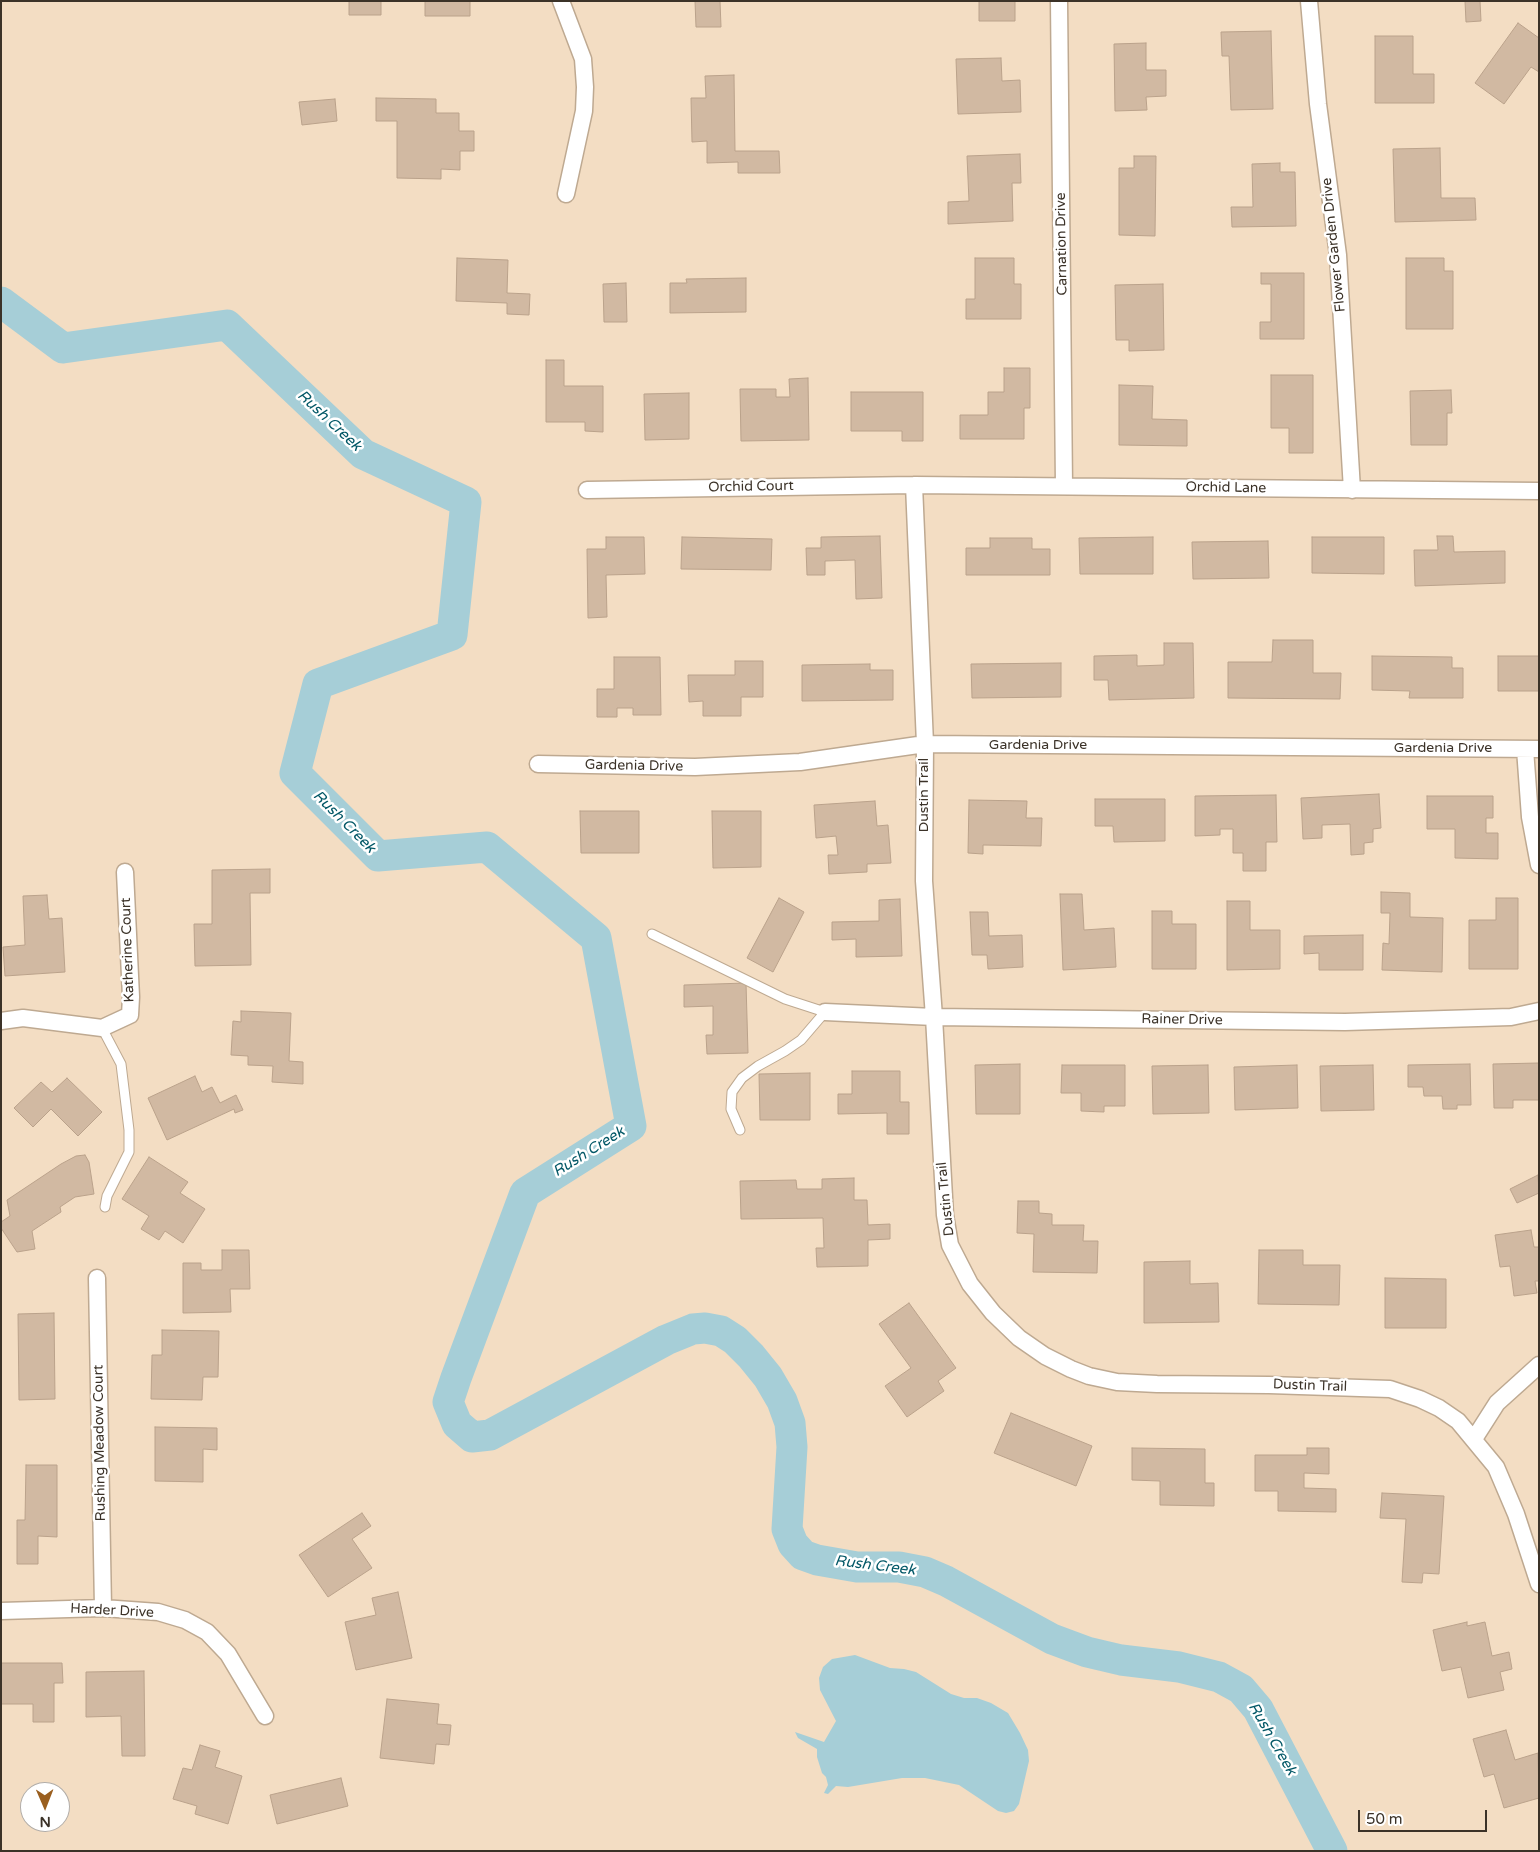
<!DOCTYPE html>
<style>
body{margin:0}
#map{position:relative;width:1540px;height:1852px;overflow:hidden;background:#f3ddc3;font-family:"Varela Round",sans-serif}
canvas{display:block}
.frame{position:absolute;inset:0;border:2px solid #3b3228;pointer-events:none}
.north{position:absolute;left:20px;top:1782px;width:50px;height:50px;box-sizing:border-box;background:#fff;border:1px solid #b1ada9;border-radius:50%;rotate:179deg;font-size:14px;font-weight:700;line-height:20px;text-align:center;color:#3b3228}
.north::after{content:'';display:block;margin:auto;width:18px;height:22px;background:#9a5f1f;clip-path:polygon(50% 0,100% 100%,50% 72%,0 100%)}
.scale{position:absolute;left:1358px;top:1810px;width:129px;height:22px;box-sizing:border-box;border:2px solid #3b3228;border-top:0;padding-left:6px;font-size:15px;line-height:18px;white-space:nowrap;color:#3b3228;-webkit-text-stroke:4px #fff;paint-order:stroke}
</style>
<div id="map">
<canvas width="1540" height="1852"></canvas>
<div class="frame"></div>
<div class="north">N</div>
<div class="scale">50 m</div>
</div>
<script>
const ctx = document.querySelector('canvas').getContext('2d');
ctx.lineJoin = 'round';
function fill(path, color) { ctx.fillStyle = color; ctx.fill(path, 'evenodd'); }
const shape = rows => new Path2D(rows.map(r => 'M' + r).join(''));
function trace(path, color, width, dash) { ctx.strokeStyle = color; ctx.lineWidth = width; ctx.lineCap = dash ? 'butt' : 'round'; ctx.setLineDash(dash || []); ctx.stroke(path); }
function drawText(font, color, halo, rows, align = 'center') {
  ctx.font = font + ' "Varela Round",sans-serif'; ctx.lineWidth = 5; ctx.setLineDash([]); ctx.textBaseline = 'middle'; ctx.strokeStyle = halo; ctx.fillStyle = color; for (const [text, x, y, turn = 0] of rows) {
    ctx.save(); ctx.translate(x, y); ctx.rotate((+turn || 0) * Math.PI / 180); ctx.textAlign = isNaN(turn) ? turn : align; if (halo) ctx.strokeText(text, 0, 0); ctx.fillText(text, 0, 0); ctx.restore();
  }
}
fill(shape([
 [855,1655,890,1668,904,1669,916,1672,951,1694,964,1698,977,1698,991,1703,1008,1713,1020,1733,1028,1750,1029,1761,1019,1804,1014,1811,1006,1813,998,1811,959,1785,925,1778,902,1778,848,1787,836,1786,828,1794,824,1793,828,1785,826,1777,822,1773,817,1757,817,1749,798,1738,795,1732,824,1742,836,1721,820,1690,819,1678,823,1667,832,1659]
]), '#a6ced7');
trace(shape([
 [1,302,63,348,227,325,363,454,466,502,452,635,318,684,295,773,378,856,487,847,596,938,631,1126,525,1193,456,1378,448,1402,457,1424,472,1437,490,1435,666,1340,693,1329,705,1328,721,1331,735,1340,751,1356,768,1377,782,1401,790,1423,792,1447,787,1529,793,1544,803,1555,817,1560,857,1567,899,1567,925,1572,946,1581,1052,1639,1087,1652,1121,1660,1179,1667,1219,1677,1241,1689,1258,1709,1332,1851]
]), '#a6ced7', 31);
const building = shape([
 [349,1,381,1,381,15,349,15,349,1],
 [425,1,470,1,470,16,425,16,425,1],
 [695,1,720,1,721,27,696,27,695,1],
 [979,1,1015,1,1015,21,979,21,979,1],
 [1465,1,1480,1,1481,21,1466,22,1465,1],
 [1518,23,1539,38,1539,72,1531,67,1504,104,1475,83,1518,23],
 [1271,31,1273,109,1231,110,1229,56,1222,56,1221,32,1271,31],
 [1375,36,1413,36,1413,74,1434,74,1434,103,1375,103,1375,36],
 [1146,43,1146,70,1166,70,1166,96,1146,97,1147,110,1115,111,1114,44,1146,43],
 [1001,58,1002,81,1020,80,1021,112,958,114,956,59,1001,58],
 [734,75,735,151,779,151,780,173,738,173,738,162,707,163,707,141,692,142,691,98,706,98,705,76,734,75],
 [376,98,436,99,436,113,459,113,459,131,474,131,474,151,460,151,460,170,441,169,441,179,397,178,397,121,376,121,376,98],
 [335,99,337,121,302,125,299,102,335,99],
 [1440,148,1441,198,1475,198,1476,220,1395,222,1393,149,1440,148],
 [1020,154,1021,183,1012,183,1013,221,948,224,948,202,969,201,967,156,1020,154],
 [1134,156,1156,156,1155,236,1119,235,1119,168,1134,168,1134,156],
 [1280,163,1280,172,1295,172,1296,226,1232,227,1231,207,1253,207,1252,164,1280,163],
 [457,258,508,260,507,293,530,294,529,315,507,314,507,303,456,301,457,258],
 [975,258,1014,258,1014,284,1021,284,1021,319,966,319,966,299,975,299,975,258],
 [1406,258,1444,258,1444,271,1453,271,1453,329,1406,329,1406,258],
 [1261,273,1304,273,1304,339,1260,339,1260,322,1271,322,1271,284,1261,284,1261,273],
 [746,278,746,312,670,313,670,283,687,283,686,279,746,278],
 [626,283,627,322,604,322,603,284,626,283],
 [1163,284,1164,350,1129,351,1129,340,1116,340,1115,285,1163,284],
 [546,360,564,360,564,386,603,386,603,432,585,431,585,422,546,422,546,360],
 [1004,368,1030,368,1030,408,1024,408,1024,439,960,439,960,415,988,415,988,392,1004,392,1004,368],
 [1271,375,1313,375,1313,453,1289,453,1289,428,1271,428,1271,375],
 [808,378,809,440,741,441,740,389,776,389,776,397,790,397,789,379,808,378],
 [1119,385,1153,386,1152,419,1187,420,1187,446,1119,445,1119,385],
 [1451,390,1452,413,1447,413,1447,445,1411,445,1410,391,1451,390],
 [851,392,923,392,923,441,902,441,902,431,851,431,851,392],
 [689,393,689,439,645,440,644,394,689,393],
 [880,536,882,598,856,599,855,560,825,561,825,575,807,575,806,548,821,548,821,537,880,536],
 [1437,536,1453,536,1454,552,1505,551,1505,583,1415,586,1414,550,1438,550,1437,536],
 [606,537,644,537,645,574,606,575,607,617,588,618,587,549,606,549,606,537],
 [682,537,772,539,771,570,681,569,682,537],
 [1153,537,1153,574,1080,574,1079,538,1153,537],
 [1312,537,1384,537,1384,574,1312,573,1312,537],
 [990,538,1032,538,1032,549,1050,549,1050,575,966,575,966,548,990,548,990,538],
 [1268,541,1269,578,1193,579,1192,542,1268,541],
 [1273,640,1313,640,1313,673,1341,673,1340,699,1228,698,1228,662,1272,662,1273,640],
 [1164,643,1193,643,1194,698,1109,700,1108,680,1094,680,1094,656,1137,655,1137,666,1164,665,1164,643],
 [1372,656,1452,657,1452,668,1463,668,1463,698,1409,698,1410,691,1372,690,1372,656],
 [1498,656,1539,656,1539,691,1498,691,1498,656],
 [614,657,660,657,661,715,633,715,633,708,617,708,617,717,597,717,597,689,614,689,614,657],
 [735,661,763,661,763,697,741,697,741,716,703,716,703,701,689,702,688,675,735,675,735,661],
 [1061,663,1061,697,972,698,971,664,1061,663],
 [870,664,870,670,893,670,893,700,802,701,802,665,870,664],
 [1379,794,1381,828,1373,829,1373,842,1364,843,1364,854,1351,855,1350,824,1322,825,1322,838,1303,839,1301,798,1379,794],
 [1276,795,1277,842,1266,842,1266,871,1243,871,1243,853,1233,853,1233,829,1220,829,1220,835,1195,836,1195,796,1276,795],
 [1427,796,1493,796,1493,818,1486,818,1486,833,1498,833,1498,859,1455,858,1455,829,1427,829,1427,796],
 [1095,799,1165,799,1165,841,1114,842,1113,826,1095,826,1095,799],
 [969,800,1027,801,1026,818,1042,818,1041,846,983,845,983,854,968,853,969,800],
 [875,801,877,826,888,825,891,863,867,864,867,872,829,874,828,855,838,855,836,836,816,838,814,805,875,801],
 [580,811,639,811,639,853,581,853,580,811],
 [712,811,761,811,761,867,713,868,712,811],
 [270,869,270,893,250,893,251,965,195,966,194,924,212,924,212,870,270,869],
 [1381,892,1410,893,1410,917,1443,918,1442,972,1382,970,1383,943,1389,944,1390,913,1381,913,1381,892],
 [1060,894,1082,894,1084,930,1114,928,1116,967,1063,970,1060,894],
 [47,895,49,919,62,918,65,972,5,976,3,947,25,945,23,896,47,895],
 [779,898,804,912,773,972,747,958,779,898],
 [1496,898,1518,898,1518,969,1469,969,1469,920,1496,920,1496,898],
 [900,899,902,956,856,957,856,939,832,940,832,922,879,921,879,900,900,899],
 [1227,901,1250,901,1250,930,1280,930,1280,969,1227,970,1227,901],
 [1152,911,1172,911,1172,924,1196,924,1196,969,1152,969,1152,911],
 [970,912,988,912,989,936,1022,935,1023,967,988,969,987,955,972,955,970,912],
 [1363,935,1363,970,1319,970,1319,953,1304,954,1304,936,1363,935],
 [746,983,748,1053,707,1054,706,1035,713,1035,713,1006,684,1007,684,985,746,983],
 [241,1011,291,1013,289,1061,303,1062,303,1084,272,1082,273,1066,248,1065,248,1056,231,1055,233,1021,241,1022,241,1011],
 [1539,1063,1539,1100,1513,1100,1513,1108,1494,1108,1493,1064,1539,1063],
 [1020,1064,1020,1114,976,1114,975,1065,1020,1064],
 [1470,1064,1471,1105,1457,1105,1457,1109,1443,1109,1442,1096,1424,1096,1423,1087,1408,1087,1408,1065,1470,1064],
 [1062,1065,1125,1065,1125,1106,1104,1106,1104,1112,1081,1111,1081,1093,1061,1093,1062,1065],
 [1208,1065,1209,1113,1153,1114,1152,1066,1208,1065],
 [1297,1065,1298,1108,1235,1110,1234,1067,1297,1065],
 [1373,1065,1374,1110,1321,1111,1320,1066,1373,1065],
 [852,1071,900,1071,900,1102,909,1102,909,1134,887,1134,887,1113,838,1114,838,1094,852,1094,852,1071],
 [810,1073,810,1120,760,1120,759,1074,810,1073],
 [195,1076,202,1092,212,1087,220,1103,236,1095,243,1110,235,1113,234,1109,167,1140,148,1098,195,1076],
 [67,1078,102,1112,78,1136,51,1109,33,1127,14,1108,41,1082,52,1092,67,1078],
 [85,1155,89,1162,94,1194,75,1197,60,1207,61,1212,32,1231,35,1249,17,1252,1,1228,1,1222,10,1216,7,1200,61,1164,76,1156,85,1155],
 [149,1157,188,1182,180,1193,205,1209,183,1243,165,1231,159,1240,141,1229,149,1216,122,1199,149,1157],
 [1538,1175,1539,1193,1517,1203,1510,1189,1538,1175],
 [854,1178,854,1200,867,1200,868,1225,890,1224,890,1239,868,1240,868,1266,817,1267,816,1248,824,1248,823,1218,741,1219,740,1181,796,1180,797,1189,822,1189,822,1179,854,1178],
 [1018,1201,1039,1201,1039,1213,1052,1214,1052,1225,1084,1225,1083,1241,1098,1241,1097,1273,1033,1272,1034,1234,1017,1233,1018,1201],
 [1531,1230,1534,1247,1539,1247,1539,1281,1535,1281,1537,1293,1514,1296,1510,1266,1500,1267,1495,1235,1531,1230],
 [222,1250,249,1250,250,1289,230,1289,231,1312,183,1313,183,1263,201,1263,201,1270,222,1270,222,1250],
 [1259,1250,1303,1250,1303,1265,1340,1265,1339,1305,1258,1304,1259,1250],
 [1190,1261,1190,1284,1218,1283,1219,1322,1144,1323,1144,1262,1190,1261],
 [1385,1278,1446,1279,1446,1328,1385,1328,1385,1278],
 [909,1303,956,1368,938,1381,944,1391,907,1417,885,1386,911,1368,879,1324,909,1303],
 [54,1313,55,1399,19,1400,18,1314,54,1313],
 [162,1330,219,1331,218,1377,203,1377,202,1400,151,1399,152,1355,162,1355,162,1330],
 [1011,1413,1092,1446,1076,1486,994,1453,1011,1413],
 [155,1427,217,1428,217,1450,203,1449,203,1482,155,1481,155,1427],
 [1132,1448,1205,1449,1205,1483,1214,1483,1214,1506,1160,1505,1160,1481,1132,1480,1132,1448],
 [1307,1448,1329,1448,1329,1474,1304,1473,1304,1488,1336,1489,1336,1512,1278,1511,1278,1491,1255,1491,1255,1455,1307,1455,1307,1448],
 [26,1465,57,1465,57,1537,38,1536,38,1564,17,1564,17,1520,25,1520,26,1465],
 [1382,1493,1444,1496,1439,1574,1423,1573,1422,1583,1402,1582,1406,1519,1380,1518,1382,1493],
 [362,1513,371,1526,352,1539,372,1568,328,1597,299,1555,362,1513],
 [398,1592,412,1658,356,1670,345,1622,376,1615,372,1598,398,1592],
 [1467,1622,1467,1626,1485,1622,1492,1656,1509,1652,1512,1669,1500,1672,1504,1690,1468,1698,1461,1667,1442,1671,1433,1630,1467,1622],
 [1,1663,62,1663,63,1683,54,1683,54,1722,33,1722,33,1704,1,1704,1,1663],
 [144,1671,145,1756,122,1756,121,1716,86,1717,86,1672,144,1671],
 [387,1699,439,1704,437,1724,451,1725,449,1745,436,1744,434,1764,380,1758,387,1699],
 [1506,1730,1515,1760,1538,1753,1539,1798,1504,1808,1494,1774,1484,1777,1473,1739,1506,1730],
 [200,1745,220,1751,215,1767,242,1776,228,1824,195,1814,197,1806,173,1799,183,1768,192,1770,200,1745],
 [341,1778,348,1806,277,1824,270,1795,341,1778]
]);
fill(building, '#d1b9a2');
trace(building, '#baa28b', 1);
const lane = shape([
 [652,934,785,999,825,1012,801,1040,785,1051,758,1066,742,1078,732,1092,731,1109,740,1130],
 [102,1028,121,1064,129,1130,129,1152,107,1196,105,1207]
]);
const street = shape([
 [561,1,583,59,585,87,584,111,566,194],
 [1059,1,1064,486],
 [1309,1,1318,104,1338,255,1352,490],
 [914,485,925,744,924,881,934,1017,945,1215,950,1245,970,1284,993,1313,1019,1338,1045,1356,1071,1369,1089,1376,1117,1382,1157,1384,1269,1385,1390,1389,1420,1399,1439,1408,1458,1421,1496,1467,1516,1514,1539,1584],
 [587,490,914,485,1539,491],
 [1525,749,1530,817,1539,865],
 [538,764,695,767,800,762,925,744,1539,749],
 [825,1012,934,1017,1345,1022,1511,1017,1539,1011],
 [1,1021,23,1018,102,1028,130,1015,131,997,125,872],
 [97,1278,103,1608],
 [1474,1439,1497,1403,1539,1365],
 [1,1611,103,1608,158,1612,185,1620,207,1632,228,1654,265,1716]
]);
trace(lane, '#bea991', 11);
trace(street, '#bea991', 19);
trace(lane, '#fff', 9);
trace(street, '#fff', 16);
drawText('14px', '#3b3228', '#fff', [
 ["Carnation Drive",1062,244,-91],
 ["Flower Garden Drive",1334,245,-96],
 ["Orchid Court",751,487,-1],
 ["Orchid Lane",1226,488,1],
 ["Gardenia Drive",1038,745],
 ["Gardenia Drive",1443,748],
 ["Gardenia Drive",634,766,1],
 ["Dustin Trail",924,795,-90],
 ["Katherine Court",128,950,-92],
 ["Rainer Drive",1182,1020,1],
 ["Dustin Trail",946,1199,-96],
 ["Dustin Trail",1310,1386,2],
 ["Rushing Meadow Court",100,1443,-91],
 ["Harder Drive",112,1611,3]
]);
drawText('italic 15px', '#035867', '#fff', [
 ["Rush Creek",329,421,43],
 ["Rush Creek",344,822,45],
 ["Rush Creek",589,1152,-32],
 ["Rush Creek",875,1566,7],
 ["Rush Creek",1272,1739,60]
]);
</script>
